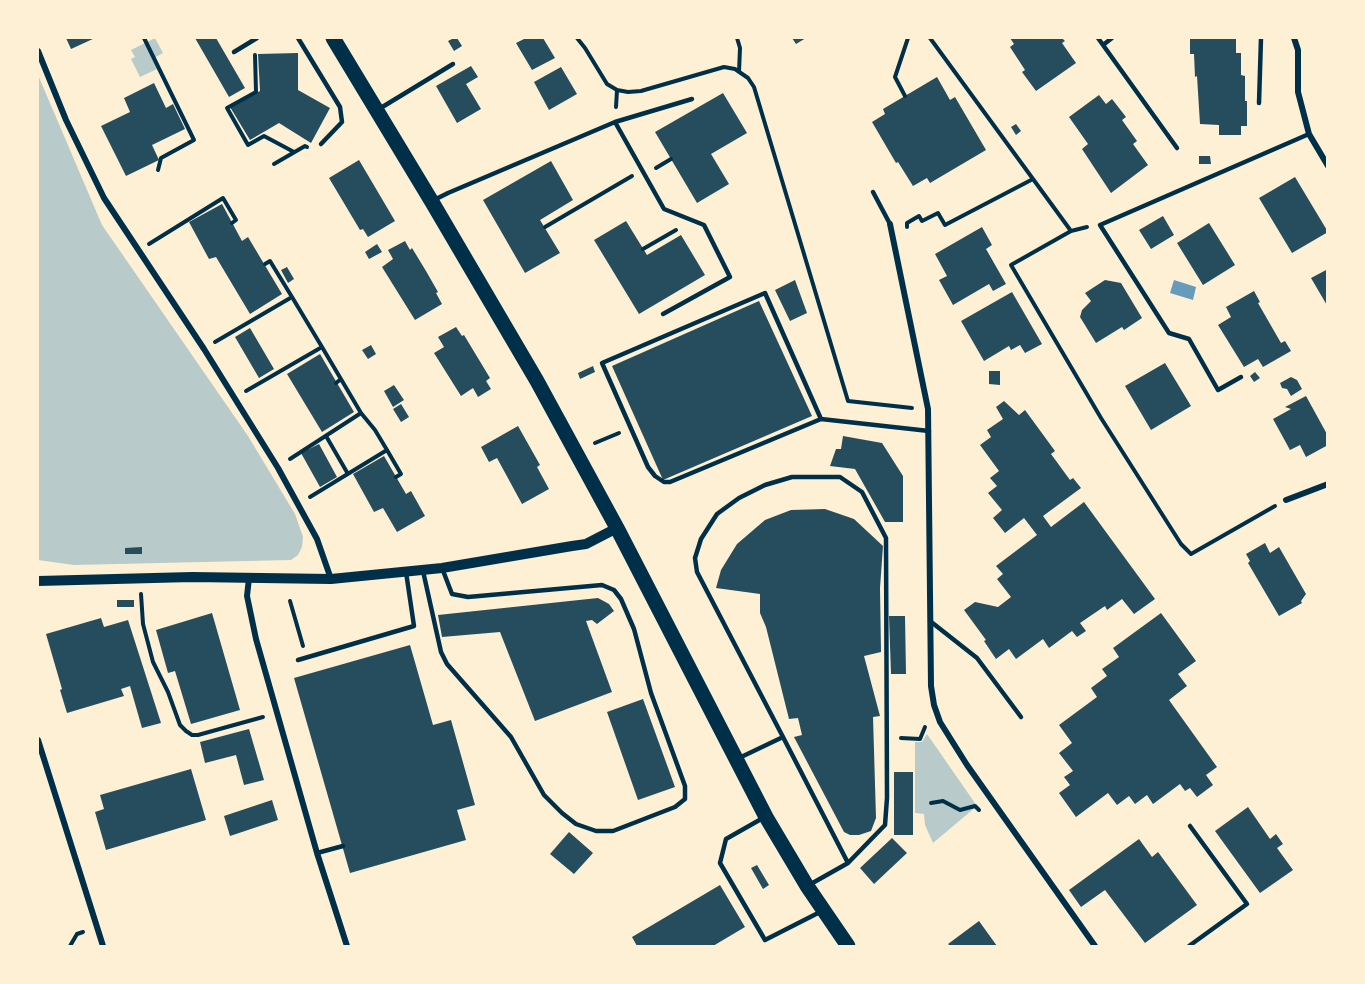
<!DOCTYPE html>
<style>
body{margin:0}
#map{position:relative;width:1365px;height:984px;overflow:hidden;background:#fdf0d5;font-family:"Titillium Web",sans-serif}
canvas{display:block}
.frame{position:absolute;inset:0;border:39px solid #fdf0d5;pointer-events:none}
</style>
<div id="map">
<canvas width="1365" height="984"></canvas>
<div class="frame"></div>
</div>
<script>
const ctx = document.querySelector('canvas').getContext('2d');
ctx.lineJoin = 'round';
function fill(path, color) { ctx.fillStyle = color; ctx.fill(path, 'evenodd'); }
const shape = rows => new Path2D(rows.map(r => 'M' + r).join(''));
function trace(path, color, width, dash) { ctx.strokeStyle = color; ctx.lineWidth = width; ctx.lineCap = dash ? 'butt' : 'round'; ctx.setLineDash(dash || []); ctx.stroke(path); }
fill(shape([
 [155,38,163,53,152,59,157,69,140,77,131,59,135,57,131,50],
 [38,75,102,225,248,436,295,514,303,537,302,547,298,555,291,560,74,565,38,560],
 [927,734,977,806,933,843,925,825,924,814,915,813,915,742,922,742]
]), '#b9caca');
fill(shape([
 [1174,280,1196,287,1193,300,1170,293]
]), '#669bbc');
fill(shape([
 [66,38,95,38,71,49],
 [195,38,216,38,245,88,229,97],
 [454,38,457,38,462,46,454,51,448,41],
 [526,38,543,38,555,58,532,70,516,43],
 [792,38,806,38,796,44],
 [1010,38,1062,38,1065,41,1062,43,1076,63,1036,91,1022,72,1025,70,1010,47,1014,44],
 [1190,38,1236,38,1236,53,1241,53,1241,75,1245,76,1245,101,1247,101,1247,126,1241,126,1241,135,1219,135,1219,125,1200,124,1197,76,1195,77,1194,54,1190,54],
 [298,53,298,90,330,108,311,143,279,123,250,140,230,107,260,91,258,54],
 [471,66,478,77,466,84,481,109,457,123,436,86],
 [561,67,577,94,549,110,534,82],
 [937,77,950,100,955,97,986,150,930,183,927,178,913,186,898,162,896,163,872,122,885,114,883,109],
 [154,83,166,108,173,104,185,129,152,145,159,160,126,176,101,126,130,112,124,98],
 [723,93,747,133,711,154,729,184,697,203,655,132],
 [1099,95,1106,104,1112,99,1126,117,1122,120,1137,141,1133,144,1148,165,1111,193,1082,149,1088,144,1069,117],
 [1016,124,1021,131,1016,135,1011,127],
 [1199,156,1210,156,1211,164,1199,164],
 [359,160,395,221,368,237,363,229,360,230,329,178],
 [551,161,573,200,540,220,560,253,525,273,483,200],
 [1295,177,1328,232,1292,253,1259,198],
 [222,204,242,241,248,237,282,294,250,314,216,257,209,259,189,222],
 [1163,216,1174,235,1151,249,1139,230],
 [626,221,647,255,681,235,705,275,639,314,594,240],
 [1209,223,1235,265,1203,285,1177,243],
 [982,227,992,245,986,249,1006,284,993,291,989,284,953,305,939,280,947,276,935,254],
 [405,241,410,250,412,248,426,271,438,292,436,293,442,304,415,320,382,267,393,259,388,250],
 [377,244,382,252,369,259,365,252],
 [287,267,294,279,288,283,281,270],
 [1328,269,1328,307,1311,278],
 [795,280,807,313,790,321,775,290],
 [1105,280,1121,283,1142,318,1124,330,1122,327,1096,343,1080,317,1082,310,1091,301,1085,293],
 [1254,291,1260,302,1258,303,1281,343,1285,341,1291,351,1263,367,1258,359,1244,367,1218,325,1231,317,1226,307],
 [1012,292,1042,344,1025,353,1020,345,1011,350,1009,346,984,361,961,321],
 [759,301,812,416,663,480,612,366],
 [456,327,462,336,464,335,490,378,486,381,491,389,478,397,473,388,461,396,434,353,444,347,438,337],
 [250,328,274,369,259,378,235,337],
 [371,345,376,354,368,359,362,350],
 [320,354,354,412,322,432,287,374],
 [1165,363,1191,406,1151,430,1125,386],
 [593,366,595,372,580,379,578,373],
 [989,371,1000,371,1000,385,989,384],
 [1255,372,1260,378,1254,382,1250,376],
 [1291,377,1297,380,1302,389,1291,396,1287,389,1282,388,1280,383],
 [394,385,404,400,393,407,384,391],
 [1306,396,1328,436,1328,445,1306,457,1300,445,1290,450,1273,419,1291,409,1285,407],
 [1004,401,1019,415,1025,410,1055,451,1051,454,1070,480,1073,478,1081,488,1043,516,1051,527,1084,502,1155,599,1134,614,1122,599,1107,610,1105,606,1080,623,1086,631,1077,637,1072,631,1049,648,1043,639,1016,659,1009,649,996,659,984,641,986,640,964,610,975,602,998,607,1011,597,997,579,1003,574,996,566,1037,535,1024,518,1005,533,993,518,1002,510,988,493,997,486,990,478,999,471,980,445,991,437,987,430,1003,419,996,407],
 [401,404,409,417,401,422,393,409],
 [518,426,540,465,537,467,549,489,522,504,497,458,489,462,481,447],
 [843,436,882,443,903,476,903,522,885,522,855,469,830,466,836,449,841,449],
 [319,444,337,477,320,487,301,453],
 [384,456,406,494,411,491,425,516,397,532,383,508,374,512,353,474],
 [825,509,854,519,883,546,880,588,881,652,864,656,880,716,873,717,876,818,871,831,859,835,850,835,844,832,794,737,802,735,798,718,789,719,766,627,760,613,760,594,716,588,721,570,737,544,765,520,791,510],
 [1265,543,1270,553,1279,547,1306,594,1301,601,1302,603,1279,616,1248,563,1250,561,1246,554],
 [142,547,142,554,125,554,125,548],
 [598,598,609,604,614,611,597,624,592,620,586,621,612,692,535,721,500,632,442,637,438,615],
 [117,600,134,600,134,607,117,607],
 [212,613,240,710,191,724,175,671,168,673,156,630],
 [1161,613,1196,661,1178,674,1187,686,1169,700,1217,767,1206,775,1213,785,1197,797,1190,788,1185,791,1180,784,1153,804,1147,795,1135,804,1129,796,1117,805,1108,793,1076,817,1059,793,1070,785,1064,777,1073,771,1059,753,1072,743,1059,725,1097,697,1091,688,1107,676,1102,669,1119,657,1113,648],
 [889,616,905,616,906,674,891,674],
 [101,618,104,627,128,620,161,723,142,728,130,686,121,689,124,696,67,713,60,690,62,689,46,634],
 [410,645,433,725,451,720,475,805,457,810,466,840,350,873,294,678],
 [643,699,675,787,638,800,607,712],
 [249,729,264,780,244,785,236,755,205,763,200,742],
 [191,769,206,820,106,850,95,812,104,809,100,795],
 [894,772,913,772,913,835,894,835],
 [272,800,278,820,230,836,224,816],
 [1248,807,1270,839,1276,834,1283,844,1277,848,1293,870,1260,893,1215,831],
 [569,832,593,853,574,874,550,854],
 [892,838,907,853,874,884,860,868],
 [1139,839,1152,857,1158,852,1197,905,1145,943,1105,890,1081,907,1069,890],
 [757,865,769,885,763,889,751,868],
 [720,885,745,927,713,946,637,946,632,937],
 [979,921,997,946,950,946,948,944]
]), '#264d5e');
trace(shape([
 [144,38,194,140,161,158,158,170],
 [577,38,585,48,607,84,617,90,628,92,641,91,724,67,735,69,748,78,754,87,848,401,912,408],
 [737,38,740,48,739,72],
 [930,38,1071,231,1011,265,1101,418,1181,544,1191,554,1275,506],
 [255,55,256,92,227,108,248,145,264,136,294,152],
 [905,96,895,77,908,38],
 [616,107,617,90],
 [274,164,305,146,307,147],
 [656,168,671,159],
 [545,227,632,176],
 [907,227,907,223,919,216,922,221,938,213,945,225,1033,179],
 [1071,231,1087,227],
 [149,244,223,198,236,220,232,223],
 [643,249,676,230],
 [215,342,292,297,270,261,265,264],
 [336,383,341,379],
 [246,391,322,347,292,297],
 [361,413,375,430,387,450],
 [326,436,348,474],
 [595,443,619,433],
 [290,459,361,413,322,347],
 [310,497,387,450,401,474,396,477],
 [141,594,143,624,153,662,168,692,180,725,186,731,192,735,198,735,263,717],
 [290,601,303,646],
 [901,738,920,739,925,727],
 [931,803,943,801,960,810,975,806,979,810],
 [70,946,77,934,83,932]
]), '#003049', 4);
trace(shape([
 [298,38,340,107,342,122,321,144],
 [1098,38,1103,45],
 [1112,38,1103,45,1177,148],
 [234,52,257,38],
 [1259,103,1261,38],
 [379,109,453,64],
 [615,122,664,209,704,225,730,277,663,314],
 [873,192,890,224],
 [434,200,448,193,615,122,692,99],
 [1241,377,1218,390,1189,339,1169,333,1100,225,1309,134],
 [821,419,765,293,602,363,648,467,655,476,664,482,670,482,821,419,929,431],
 [423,571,441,652,447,664,511,737,544,795,562,813,576,824,596,831,613,831,675,807,685,799,685,786,651,693,634,629,621,599,614,590,602,585,468,597,452,594,442,568],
 [930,621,977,658,1021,717],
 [298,660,414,626,406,572],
 [783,737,848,863],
 [739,758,783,737,697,572,695,558,701,539,717,514,739,498,765,485,792,477,840,477,862,492,886,538,887,798,885,825,848,863,809,885],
 [763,818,726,839,720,863,765,940,822,911],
 [317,853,343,846],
 [1189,946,1247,904,1190,826]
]), '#003049', 4.5);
trace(shape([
 [1294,38,1298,50,1298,92,1309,134,1328,166],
 [38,51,66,120,104,198,204,349,278,468,317,539,331,579],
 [890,224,928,409,931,686,934,705,940,722,967,765,1095,946],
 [1286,500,1328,484],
 [249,578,247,596,256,639,317,853,347,946],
 [38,740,103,946]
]), '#003049', 6);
trace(shape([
 [38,581,192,577,331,579,442,568,572,546,586,544,617,528]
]), '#003049', 10);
trace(shape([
 [333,38,432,202,537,381,617,528,766,817,807,886,848,946]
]), '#003049', 15);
</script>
